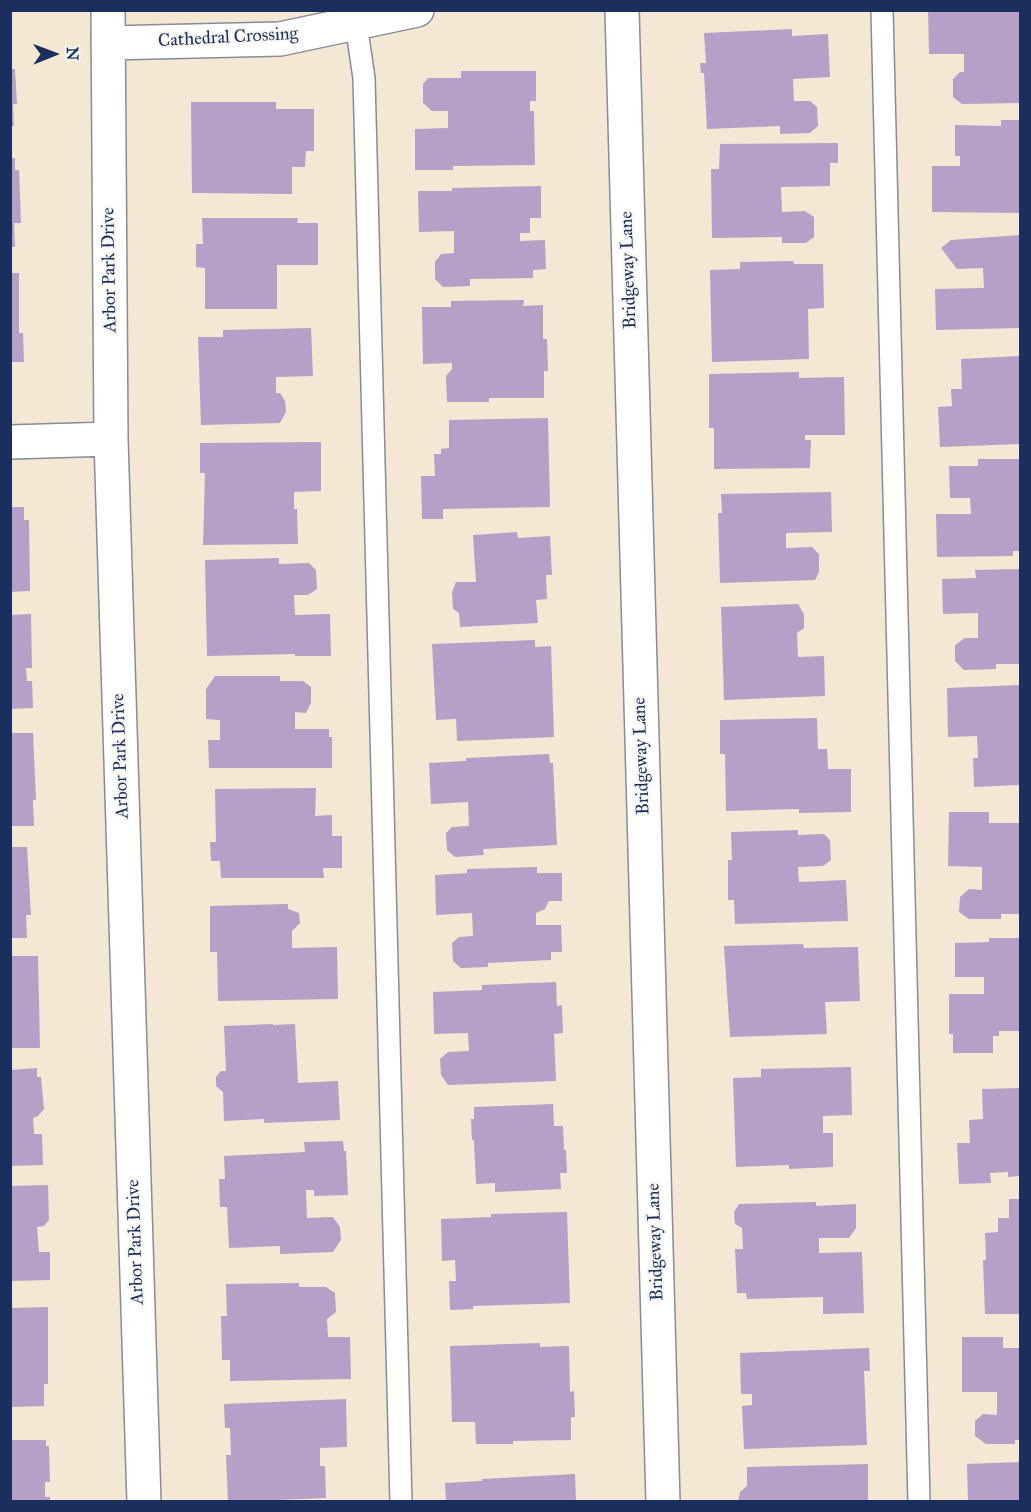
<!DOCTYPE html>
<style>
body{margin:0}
#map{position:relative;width:1031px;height:1512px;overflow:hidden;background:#f4e7d3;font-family:"IM FELL Great Primer",serif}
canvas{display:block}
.frame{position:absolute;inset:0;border:12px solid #1b2f5e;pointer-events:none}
.north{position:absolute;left:24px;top:24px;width:60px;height:60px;-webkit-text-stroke:4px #f6f6f2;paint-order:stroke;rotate:89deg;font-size:16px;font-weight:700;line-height:24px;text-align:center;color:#1b2f5e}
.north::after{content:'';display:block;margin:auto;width:21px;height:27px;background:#1b2f5e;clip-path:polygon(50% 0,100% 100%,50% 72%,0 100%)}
</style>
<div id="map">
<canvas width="1031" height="1512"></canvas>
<div class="frame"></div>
<div class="north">N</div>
</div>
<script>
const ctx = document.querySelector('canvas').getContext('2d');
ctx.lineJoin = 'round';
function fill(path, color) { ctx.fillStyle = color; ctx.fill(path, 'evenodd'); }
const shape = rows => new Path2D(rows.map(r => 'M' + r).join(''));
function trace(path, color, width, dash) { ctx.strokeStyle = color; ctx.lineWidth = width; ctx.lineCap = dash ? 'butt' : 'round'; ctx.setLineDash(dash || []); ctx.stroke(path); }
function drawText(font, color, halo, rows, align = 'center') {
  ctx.font = font + ' "IM FELL Great Primer",serif'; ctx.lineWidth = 4.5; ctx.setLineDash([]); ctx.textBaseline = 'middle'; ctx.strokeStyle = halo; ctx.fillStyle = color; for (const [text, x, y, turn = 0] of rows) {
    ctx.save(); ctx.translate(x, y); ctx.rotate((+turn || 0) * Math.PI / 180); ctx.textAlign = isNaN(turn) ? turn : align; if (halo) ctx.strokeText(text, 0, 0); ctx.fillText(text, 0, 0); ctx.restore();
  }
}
fill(shape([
 [928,10,1020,10,1020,103,962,104,953,97,953,79,960,72,964,72,964,54,929,54],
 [792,29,792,36,828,34,830,77,793,79,794,101,810,101,817,107,818,126,810,133,780,134,780,126,707,129,704,73,701,73,700,63,706,63,704,33],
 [10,69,15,69,17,104,13,104,14,126,10,126],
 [461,71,536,71,536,101,530,101,530,111,534,111,535,165,453,166,453,170,415,170,415,129,448,128,448,111,432,111,423,103,423,84,428,78,461,78],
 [191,102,276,102,276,109,314,109,314,151,306,151,305,167,292,167,292,194,192,193],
 [1001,120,1020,120,1020,213,932,212,932,166,960,166,960,156,955,156,955,125,1001,126],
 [838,143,838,163,830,163,830,186,781,187,782,212,805,211,814,217,814,237,806,243,782,243,782,237,712,238,711,169,719,169,720,144],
 [10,158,15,158,15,170,19,170,21,223,14,223,15,247,10,247],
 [541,186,541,218,530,218,530,233,520,233,520,241,545,240,546,269,533,270,533,278,470,279,470,286,443,287,435,279,435,262,441,254,454,253,454,231,419,232,418,191,452,191,452,188],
 [202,218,298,218,297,223,318,223,318,265,277,265,277,309,205,309,205,268,196,267,196,244,203,244],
 [1020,235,1020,328,936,330,935,289,984,288,983,268,957,269,941,248,951,240],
 [793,261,794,264,823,264,824,308,808,309,809,359,712,362,710,270,740,269,740,262],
 [10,273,19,273,19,333,23,333,24,362,10,362],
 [524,300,523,306,543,305,543,339,547,339,548,371,544,371,544,398,489,398,489,402,447,402,446,376,452,369,452,363,423,364,422,307,451,307,451,301],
 [311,328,313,376,276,377,276,393,280,393,285,401,286,412,280,423,201,425,198,337,223,337,223,330],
 [1020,356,1020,444,940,447,938,407,952,406,951,389,962,389,961,359],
 [799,372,799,378,844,377,845,435,805,435,805,440,811,440,810,468,714,469,714,428,709,428,709,374],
 [548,418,550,507,443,509,443,519,422,519,421,476,435,476,434,454,441,454,441,449,449,448,449,420],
 [321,442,321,491,294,492,294,509,297,509,298,544,203,545,205,473,200,473,200,443],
 [978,459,1020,459,1020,551,1013,551,1013,556,937,557,936,514,971,514,970,498,950,498,949,466,978,466],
 [831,492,832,532,786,533,786,548,812,547,819,554,819,572,815,580,720,583,718,513,722,513,721,494],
 [10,507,24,507,24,520,29,520,30,591,10,592],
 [517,532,518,538,550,536,552,575,546,575,547,599,536,600,538,623,460,627,459,613,453,609,452,592,456,582,476,582,473,535],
 [279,558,279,564,309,563,316,570,317,589,308,595,294,595,295,615,330,614,331,656,295,656,295,654,207,656,205,560],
 [1020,569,1020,664,996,664,996,669,964,670,955,661,955,645,965,638,978,638,978,613,943,614,942,579,976,578,975,570],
 [798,604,804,614,804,628,797,633,798,657,824,656,825,696,724,700,721,607],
 [31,614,32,668,26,668,27,681,32,681,33,708,10,709,10,615],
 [535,640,535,647,551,646,554,737,457,741,456,719,436,720,432,644],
 [215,676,280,676,280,681,303,681,311,687,311,703,306,713,295,712,295,729,329,729,329,737,332,737,332,768,209,768,208,740,220,740,220,720,206,719,206,689],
 [1020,685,1020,785,974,787,973,758,978,758,977,736,948,737,947,688],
 [817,718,818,749,827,749,828,769,851,769,851,812,799,813,799,809,726,811,725,754,720,754,720,720],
 [10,733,33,733,36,800,33,800,34,826,10,826],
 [549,754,550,763,553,763,557,845,483,849,484,855,455,857,447,850,446,833,452,827,469,826,468,802,431,804,429,763,466,761,466,758],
 [316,788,315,816,332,815,332,836,342,836,342,868,323,868,324,878,221,878,220,861,211,861,210,842,216,842,215,789],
 [949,812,989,812,989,823,1020,823,1020,914,1001,914,1001,919,969,919,959,912,960,897,969,889,982,890,982,867,948,866],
 [798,830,798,835,824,834,830,840,831,860,823,866,798,867,799,882,846,880,848,921,735,924,734,900,728,900,728,860,732,860,731,832],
 [10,847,27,847,31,915,26,915,27,938,10,938],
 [537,867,537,873,562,873,562,901,549,901,545,909,536,913,536,925,561,925,562,952,551,952,551,960,488,963,488,967,461,968,453,961,452,943,459,937,473,936,472,913,436,915,435,875,467,873,467,869],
 [288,904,288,909,299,913,300,923,292,931,292,948,337,947,338,999,218,1001,217,952,210,952,210,906],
 [989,938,1020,938,1020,1031,999,1031,999,1036,993,1036,993,1053,953,1053,953,1034,949,1034,949,994,984,994,984,977,955,977,955,943,989,942],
 [803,944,804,948,858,947,860,1001,825,1002,827,1034,730,1037,724,946],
 [10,956,38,956,40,1048,10,1048],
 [556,982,557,1006,562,1005,563,1033,554,1034,556,1081,448,1085,441,1075,440,1059,448,1052,469,1051,468,1033,434,1034,433,992,482,990,482,985],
 [273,1024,273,1025,295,1024,298,1083,338,1081,340,1120,264,1123,264,1119,224,1121,223,1092,216,1086,216,1077,221,1071,226,1071,224,1026],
 [851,1067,852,1115,823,1116,823,1133,833,1133,833,1167,789,1169,789,1165,736,1167,733,1078,761,1077,761,1069],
 [37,1068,37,1077,41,1077,44,1109,38,1116,33,1118,34,1134,42,1134,43,1165,10,1166,10,1070],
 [1020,1088,1020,1176,1008,1177,1008,1172,990,1173,991,1183,959,1184,957,1143,970,1143,969,1120,983,1119,982,1089],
 [553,1104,554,1126,563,1126,564,1150,566,1150,567,1173,560,1173,561,1189,495,1192,495,1183,476,1184,474,1140,472,1140,471,1119,474,1119,474,1107],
 [343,1141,344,1151,346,1151,348,1195,314,1196,314,1190,306,1190,307,1218,333,1217,340,1227,341,1240,333,1252,280,1254,280,1246,229,1248,227,1207,220,1207,219,1179,225,1179,224,1156,305,1152,304,1142],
 [48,1185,49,1220,44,1226,37,1227,39,1252,50,1252,50,1280,10,1281,10,1186],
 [1009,1199,1020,1199,1020,1314,985,1314,983,1260,986,1260,985,1233,998,1232,998,1218,1009,1218],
 [816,1202,816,1206,856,1204,856,1228,849,1238,819,1238,819,1253,862,1252,864,1313,823,1314,823,1297,747,1299,746,1293,737,1293,735,1249,743,1249,742,1228,735,1224,734,1212,739,1204],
 [567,1212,570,1303,473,1306,473,1309,450,1310,449,1281,456,1281,455,1260,442,1261,441,1219,491,1217,491,1214],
 [299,1283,299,1287,326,1287,335,1293,336,1312,327,1319,328,1337,350,1337,351,1379,230,1381,230,1360,222,1360,221,1316,227,1316,226,1284],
 [48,1307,48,1384,44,1384,44,1406,11,1407,10,1308],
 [962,1337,1003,1337,1003,1348,1020,1348,1020,1440,1015,1440,1015,1444,986,1444,975,1436,975,1421,983,1414,997,1415,997,1392,962,1392],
 [540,1343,540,1347,569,1346,570,1392,574,1391,575,1417,571,1417,571,1440,513,1441,513,1444,476,1444,475,1422,452,1422,450,1346],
 [869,1348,870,1371,864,1371,867,1445,744,1449,742,1406,752,1405,752,1394,741,1394,740,1353],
 [346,1399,347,1447,320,1448,320,1466,325,1466,326,1498,228,1502,226,1455,231,1455,230,1428,225,1428,224,1404],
 [10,1440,46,1440,46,1446,49,1446,50,1482,45,1482,45,1497,50,1497,50,1502,10,1502],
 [1020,1462,1020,1502,968,1502,967,1464],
 [868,1464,868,1502,738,1502,740,1492,747,1486,747,1467],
 [575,1474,576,1502,446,1502,445,1483,482,1481,482,1479]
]), '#b6a0c7');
const lane = shape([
 [882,10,919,1502],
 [356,24,364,78,401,1502]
]);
const street = shape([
 [108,10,111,439,144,1502],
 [622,10,663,1502],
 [108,43,280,39,417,10],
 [10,442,111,439]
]);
trace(lane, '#888b98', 24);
trace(street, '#888b98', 36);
trace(lane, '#fff', 21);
trace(street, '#fff', 33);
drawText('18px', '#1b2f5e', '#f6f6f2', [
 ["Cathedral Crossing",228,38,-3],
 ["Arbor Park Drive",110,270,-91],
 ["Bridgeway Lane",629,270,-92],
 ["Arbor Park Drive",121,756,-92],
 ["Bridgeway Lane",642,756,-92],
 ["Arbor Park Drive",136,1242,-92],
 ["Bridgeway Lane",656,1242,-92]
]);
</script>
